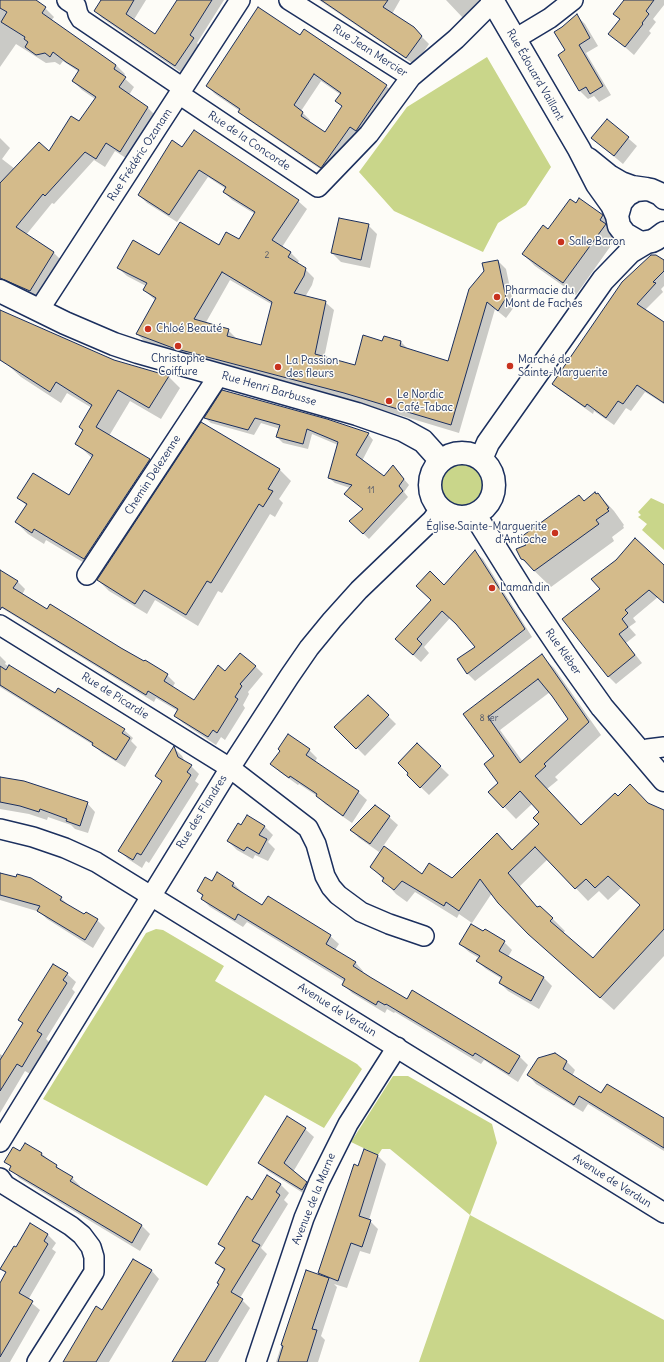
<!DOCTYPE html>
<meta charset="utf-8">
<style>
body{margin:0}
canvas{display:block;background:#fdfcf7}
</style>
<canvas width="664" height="1362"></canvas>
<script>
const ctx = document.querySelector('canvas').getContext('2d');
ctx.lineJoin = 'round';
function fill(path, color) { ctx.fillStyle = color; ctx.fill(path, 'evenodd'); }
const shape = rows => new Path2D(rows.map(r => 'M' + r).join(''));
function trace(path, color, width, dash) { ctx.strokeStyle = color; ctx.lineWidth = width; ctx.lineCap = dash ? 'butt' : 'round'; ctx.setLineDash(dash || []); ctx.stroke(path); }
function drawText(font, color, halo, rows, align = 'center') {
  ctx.font = font + ' Delius,sans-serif'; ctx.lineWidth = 3; ctx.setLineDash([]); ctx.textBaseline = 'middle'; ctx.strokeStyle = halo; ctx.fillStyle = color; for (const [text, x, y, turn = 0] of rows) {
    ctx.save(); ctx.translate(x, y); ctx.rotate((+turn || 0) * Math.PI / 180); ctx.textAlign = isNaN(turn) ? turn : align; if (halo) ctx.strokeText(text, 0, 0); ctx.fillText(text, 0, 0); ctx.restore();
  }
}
fill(shape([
 [487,57,551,167,526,205,498,223,483,252,394,211,359,172,407,107],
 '441 484a22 22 0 1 1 44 0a22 22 0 1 1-44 0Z',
 [651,498,664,504,664,550,642,530,647,524,638,517,641,515,638,512],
 [156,929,163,930,224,966,215,981,357,1064,362,1069,324,1128,265,1095,207,1186,43,1099,146,933],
 [393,1076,408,1076,492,1124,497,1143,470,1215,664,1320,664,1362,419,1362,470,1215,390,1149,382,1149,378,1155,351,1142]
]), '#c9d68a');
fill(shape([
 [0,0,34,0,45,8,54,17,51,21,116,65,125,74,123,77,134,87,129,95,148,108,157,117,129,160,115,151,105,167,94,160,54,204,52,203,26,235,54,253,63,262,39,300,0,282,0,138,10,148,2,159,15,169,49,152,79,123,95,99,82,90,73,81,79,72,63,61,60,65,55,62,46,63,16,44,0,67],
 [102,0,146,0,133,21,156,36,179,0,224,0,197,43,200,46,182,73,102,18,95,11],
 [319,0,400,0,392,14,413,28,429,44,415,65],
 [446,0,479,0,481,4,463,18],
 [625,0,664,0,664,5,653,19,656,22,649,31,651,33,634,55,610,34,620,20,614,14],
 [577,16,585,24,598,46,586,53,611,95,599,102,594,96,588,99,580,91,559,55,566,50],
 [300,36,386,86,394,93,329,175,247,119,240,112,240,111,215,94,207,86],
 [321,81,341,95,337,101,343,107,325,133,309,122,310,120,301,111],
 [607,120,637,146,623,164,592,138],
 [194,131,298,201,307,209,282,247,290,252,299,261,297,264,305,269,314,278,312,285,305,297,325,302,334,310,324,358,355,366,383,342,384,337,401,342,409,350,449,362,498,261,506,269,514,307,506,318,495,309,459,433,353,401,183,356,145,342,137,334,156,301,144,290,146,286,127,276,118,268,160,256,219,246,240,240,255,214,232,200,224,192,226,189,208,177,177,222,147,203,139,195,182,148],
 [230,280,273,305,262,346,237,339,228,330,205,324],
 [579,200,602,216,615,229,617,237,576,295,535,266,523,254],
 [368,225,377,234,370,268,341,262,332,253],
 [664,261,664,286,661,289,663,292,645,310,664,323,664,404,645,392,631,411,626,408,614,425,594,411,593,414,561,391,553,384],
 [0,311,114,361,169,377,180,388,161,419,130,401,109,436,150,460,161,472,96,570,46,540,44,544,28,534,16,522,27,506,18,498,69,496,92,458,76,443,84,430,92,408,67,393,61,403,21,377,0,358],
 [222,392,368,434,373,440,362,461,384,478,398,472,409,485,404,492,408,497,369,539,350,521,364,510,345,494,350,488,335,483,329,478,338,445,312,434,308,449,283,443,277,437,280,429,261,423,254,435,211,423,205,418],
 [202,423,280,470,291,481,279,499,283,503,275,517,270,514,222,593,218,591,198,626,155,600,147,614,109,591,98,580],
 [598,494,614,511,624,525,623,526,624,528,612,537,614,541,551,587,522,559,528,546,585,502],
 [475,552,483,559,532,637,475,681,467,673,477,647,459,626,450,618,424,647,429,653,421,662,404,647],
 [616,560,664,566,664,603,658,597,633,618,636,622,629,627,636,635,626,643,642,663,616,684,608,676,601,589],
 [0,575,17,581,25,589,22,595,47,611,121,648,167,675,175,683,172,688,194,701,225,672,255,666,263,674,248,692,249,694,243,705,245,708,225,740,221,737,216,745,183,723,175,716,178,711,156,698,154,702,0,607],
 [0,656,6,662,5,664,55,694,58,689,124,730,133,738,131,741,137,747,125,767,102,753,95,746,0,687],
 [542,656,554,668,601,735,555,777,558,780,547,789,581,826,618,797,648,804,659,808,664,811,664,956,614,1010,542,946,492,893,472,923,459,914,457,918,415,892,407,902,396,894,371,866,423,876,452,879,497,834,513,850,540,824,541,812,533,803,516,819,490,792,499,784,495,756,464,715],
 [550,692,569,719,523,762,500,730],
 [548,859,588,901,599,891,608,900,621,888,641,906,593,960,563,933,565,931,552,918,538,908,520,886],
 [368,696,396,724,365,756,336,727],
 [417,744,449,775,429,795,408,775],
 [174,748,182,756,185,762,191,766,199,774,195,781,199,784,149,863,146,861,142,868,128,859,120,851,163,782,156,776],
 [309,750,317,758,315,762,358,792,367,800,352,823,325,804,317,796,299,784,298,785,280,772,272,764],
 [0,778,87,803,95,812,88,833,75,829,71,825,48,817,47,820,29,814,0,809],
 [389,817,398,825,379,852,359,838,351,830],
 [241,826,264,826,273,835,268,842,275,849,268,861,255,855,253,859,237,850,228,841],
 [0,873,61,898,69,906,85,916,97,920,105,928,93,948,47,919,40,912,0,900],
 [218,874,234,884,242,892,241,893,262,907,330,936,339,944,335,950,355,962,363,971,362,973,407,1000,519,1056,528,1065,518,1082,484,1060,481,1064,395,1012,394,1013,387,1009,385,1013,352,993,343,984,345,982,247,922,243,927,210,907,202,899,204,897,198,891,213,882],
 [504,942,512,950,508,957,544,978,552,986,539,1009,508,991,500,983,502,979,486,969,477,961,479,958,469,952,460,944],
 [67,974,76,982,72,989,75,992,46,1039,50,1043,30,1074,25,1071,0,1113,0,1054,3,1056,24,1024,20,1020],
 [554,1054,567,1062,575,1070,572,1076,602,1094,664,1119,664,1151,588,1104,583,1112,536,1084,528,1075],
 [305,1129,314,1137,293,1172,315,1191,311,1198,268,1171,260,1163],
 [365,1150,378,1156,386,1164,369,1220,378,1229,370,1254,360,1251,347,1288,334,1284,337,1287,321,1336,325,1340,318,1362,276,1362,306,1271,322,1276,319,1273],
 [20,1153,41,1153,63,1172,72,1178,80,1186,79,1188,142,1226,150,1234,140,1251,19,1178,11,1169,12,1168,6,1162],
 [267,1177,281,1185,289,1193,284,1200,288,1204,261,1248,267,1254,240,1298,250,1308,218,1362,180,1362,220,1285,225,1272,217,1263,225,1249,219,1244,253,1201],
 [48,1235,56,1243,52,1249,56,1252,28,1300,40,1310,10,1362,0,1362,0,1294,7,1274,1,1269,16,1248],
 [151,1270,159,1279,109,1362,64,1362,102,1312]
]), '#0003');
const building = shape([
 [0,0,36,0,46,7,42,13,116,65,114,69,126,77,119,87,148,107,120,152,106,143,96,159,85,152,45,196,43,194,16,227,54,252,30,291,0,278,0,183,39,142,49,151,71,116,79,121,96,97,72,81,79,70,66,62,53,52,50,57,45,53,36,55,25,47,28,42,24,39,25,37,1,22,7,12,0,8,0,0],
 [101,0,134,0,126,14,155,34,177,0,212,0,190,35,194,38,175,66,94,11,101,0],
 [321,0,388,0,383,7,414,27,422,36,406,58,321,0],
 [624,0,654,0,646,11,649,14,642,23,643,24,625,47,608,34,620,19,613,14,624,0],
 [258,7,300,35,304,29,387,85,356,131,350,127,321,168,238,112,240,109,206,86,258,7],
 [314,74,341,93,335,101,342,106,325,132,301,116,303,112,294,105,314,74],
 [577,14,590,38,579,45,603,86,590,94,586,87,579,91,558,55,565,50,554,32,562,27,577,14],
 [607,119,629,137,614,156,591,138,607,119],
 [194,130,299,200,272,240,291,252,288,257,306,268,304,276,294,293,326,301,315,354,355,365,363,335,382,341,384,336,401,341,400,346,448,361,469,289,484,271,482,263,498,260,506,298,498,311,487,302,451,425,344,393,173,348,136,334,156,298,143,290,147,283,117,268,133,240,159,255,180,222,219,245,226,232,239,239,255,212,223,192,226,187,199,170,169,215,138,195,172,140,182,147,194,130],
 [222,272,272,302,261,345,227,336,229,329,194,319,222,272],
 [579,198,603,215,600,220,606,224,563,283,522,254,543,225,548,229,570,199,576,203,579,198],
 [339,218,369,224,361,260,331,253,339,218],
 [651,255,656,255,664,260,664,271,653,282,656,283,637,304,664,322,664,403,637,385,623,404,618,401,606,418,587,404,585,407,552,384,622,282,651,255],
 [0,310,114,360,169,376,149,408,118,390,96,427,150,459,84,559,34,529,32,533,15,522,27,504,17,498,33,473,69,495,93,455,75,444,83,430,79,427,92,405,56,382,50,392,0,360,0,310],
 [222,390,327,419,369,433,356,455,384,476,393,465,404,479,399,486,403,491,363,534,349,521,363,509,344,494,352,485,328,478,338,442,307,429,303,444,276,437,280,425,255,418,248,430,204,418,222,390],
 [201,422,280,469,268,489,273,491,263,507,259,504,211,583,207,581,186,615,144,590,135,604,97,580,201,422],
 [595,492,596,494,598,493,609,508,607,509,609,511,596,520,599,524,534,571,524,560,521,559,516,549,526,545,521,537,579,495,584,501,595,492],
 [635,538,664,565,664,603,649,590,625,610,628,613,622,619,628,627,619,634,635,655,608,677,562,619,600,589,591,579,616,560,635,538],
 [475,550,525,629,467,674,457,659,475,647,456,624,442,611,417,639,422,644,413,655,395,639,431,600,416,586,430,571,444,585,475,550],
 [0,570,18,581,13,588,47,609,50,604,121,648,144,661,145,660,168,674,164,681,194,700,218,665,225,671,240,653,256,666,240,684,242,686,235,697,238,699,217,733,213,730,208,737,174,716,178,709,148,691,146,695,2,607,0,610,0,570],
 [542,654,589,722,544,764,546,766,535,776,581,825,615,793,618,796,630,784,648,803,664,810,664,929,600,998,528,934,498,903,480,879,459,911,446,902,444,906,402,881,394,890,382,881,384,878,370,867,384,846,422,874,429,863,452,878,497,833,512,850,539,824,533,818,539,812,520,791,503,808,488,792,498,783,484,764,494,756,463,714,542,654],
 [538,679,552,696,568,719,520,763,488,717,538,679],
 [535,847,575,889,586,879,595,888,608,876,640,905,593,958,550,921,553,918,540,906,537,907,508,873,535,847],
 [9,665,55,693,58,688,125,729,122,733,130,738,116,760,92,745,93,743,0,685,0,666,6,670,9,665],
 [368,695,389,715,356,749,334,727,368,695],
 [288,734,310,749,306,755,359,791,343,816,316,796,317,794,290,776,289,778,270,764,280,751,278,749,288,734],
 [417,743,441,766,420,788,407,775,408,773,398,763,417,743],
 [174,746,178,757,192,765,187,772,191,775,141,855,137,853,133,860,118,851,162,781,155,776,174,746],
 [0,777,24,781,88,802,80,826,66,821,67,819,40,809,39,812,20,806,0,802,0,777],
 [375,805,390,816,370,844,350,830,375,805],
 [247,815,265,826,259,835,267,839,259,854,247,847,244,851,227,841,238,823,241,825,247,815],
 [217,872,234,883,232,886,262,905,268,896,331,935,326,944,356,962,353,966,370,977,407,999,412,990,520,1056,509,1074,475,1053,473,1056,386,1004,385,1005,378,1001,376,1005,342,985,345,979,238,914,235,920,201,899,203,895,197,891,205,877,212,881,217,872],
 [0,873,16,877,17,874,31,878,62,897,60,900,84,914,86,912,98,919,85,940,37,911,40,906,0,895,0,873],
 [471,924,483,931,485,929,505,941,499,951,544,977,531,1001,499,983,502,977,476,961,480,956,459,944,471,924],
 [53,964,68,973,63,980,67,983,37,1031,42,1034,32,1050,22,1067,17,1064,0,1091,0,1060,23,1023,18,1020,53,964],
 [555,1053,567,1061,563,1069,601,1093,607,1084,664,1118,664,1148,579,1096,574,1105,527,1075,538,1058,555,1053],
 [287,1116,306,1128,284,1163,307,1182,302,1190,258,1163,287,1116],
 [25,1143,42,1153,41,1155,57,1165,56,1167,73,1177,70,1181,142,1225,132,1243,9,1170,11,1166,4,1162,13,1147,20,1151,25,1143],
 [364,1149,378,1155,359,1216,371,1220,362,1247,351,1243,338,1281,318,1273,354,1164,358,1166,364,1149],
 [267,1175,281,1184,276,1192,280,1195,252,1241,260,1245,231,1292,243,1299,205,1362,172,1362,219,1284,217,1283,225,1269,215,1263,225,1248,218,1244,247,1196,252,1200,267,1175],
 [30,1223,48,1234,44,1241,48,1244,19,1293,33,1301,0,1357,0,1283,6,1272,0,1269,14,1246,16,1247,30,1223],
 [133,1259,152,1270,96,1362,63,1362,96,1306,102,1310,133,1259],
 [306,1270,329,1278,312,1329,317,1330,307,1362,278,1362,283,1346,281,1345,306,1270]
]);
fill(building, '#d4bb8b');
trace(building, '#1b2f5e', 1);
const street = shape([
 [67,0,76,6,78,14,81,19,183,88],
 [515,39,550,18,573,0],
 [411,77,456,39,493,2],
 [179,94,318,187,369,134,411,77,289,0],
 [39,310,240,0],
 [87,575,219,375],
 [0,625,230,768,308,828,316,844,325,876,331,887,338,895,361,912,389,924,424,936],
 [640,753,648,749,664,747],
 [0,829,33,837,65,848,96,862,664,1213],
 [0,1142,230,768,289,677,309,648,332,620,359,590,432,520,440,509],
 [0,1178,5,1185,71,1226,82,1235,91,1247,94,1257,94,1272,37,1362],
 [256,1362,304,1218,319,1182,348,1124,397,1047]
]);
const secondary = shape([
 [492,0,579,149,597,184,612,205,617,216],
 [588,159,609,176,621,183,632,187,646,189],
 [664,198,660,194,651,190,646,189,636,190,627,195,621,202,617,216,619,226,625,234,637,241,642,243,652,241,656,239,664,233],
 [0,291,65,323,114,344,138,352,357,414,403,430,423,441,441,461],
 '430 485a32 32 0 1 1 64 0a32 32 0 1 1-64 0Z',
 [481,459,488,443,603,280,630,252,640,246,647,242],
 [475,515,528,600,565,655,602,707,664,780]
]);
trace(street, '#1b2f5e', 22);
trace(secondary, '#1b2f5e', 25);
trace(street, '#fdfcf7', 19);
trace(secondary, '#fdfcf7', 22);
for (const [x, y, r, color] of [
 [561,242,4,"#c8321e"],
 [497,297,4,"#c8321e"],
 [148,329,4,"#c8321e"],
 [178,346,4,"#c8321e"],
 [510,366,4,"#c8321e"],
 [278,367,4,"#c8321e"],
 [389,401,4,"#c8321e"],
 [555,533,4,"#c8321e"],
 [492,588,4,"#c8321e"]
]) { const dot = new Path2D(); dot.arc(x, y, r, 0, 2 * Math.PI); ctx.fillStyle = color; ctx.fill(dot); trace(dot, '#fdfcf7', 1.5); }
drawText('9px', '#495269', null, [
 ["2",267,255],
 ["11",371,490],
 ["8 ter",489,718]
]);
drawText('11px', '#1b2f5e', '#fdfcf7', [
 ["Rue Jean Mercier",370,51,33],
 ["Rue Édouard Vaillant",535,75,60],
 ["Rue de la Concorde",249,141,34],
 ["Rue Frédéric Ozanam",140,155,-57],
 ["Rue Henri Barbusse",269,389,16],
 ["Chemin Delezenne",153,475,-57],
 ["Rue Kléber",563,652,55],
 ["Rue de Picardie",115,696,32],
 ["Rue des Flandres",202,812,-58],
 ["Avenue de Verdun",337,1010,32],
 ["Avenue de Verdun",612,1181,32],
 ["Avenue de la Marne",314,1199,-68]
]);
drawText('11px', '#1b2f5e', '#fdfcf7', [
 ["Salle Baron",569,242],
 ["Pharmacie du",505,291],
 ["Mont de Faches",505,304],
 ["Chloé Beauté",156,329],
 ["Christophe",178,359,"center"],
 ["Coiffure",178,372,"center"],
 ["Marché de",518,360],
 ["Sainte-Marguerite",518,373],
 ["La Passion",286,361],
 ["des fleurs",286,374],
 ["Le Nordic",397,395],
 ["Café-Tabac",397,408],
 ["Église Sainte-Marguerite",547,527,"right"],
 ["d'Antioche",547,540,"right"],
 ["Lamandin",500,588]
], 'left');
</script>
